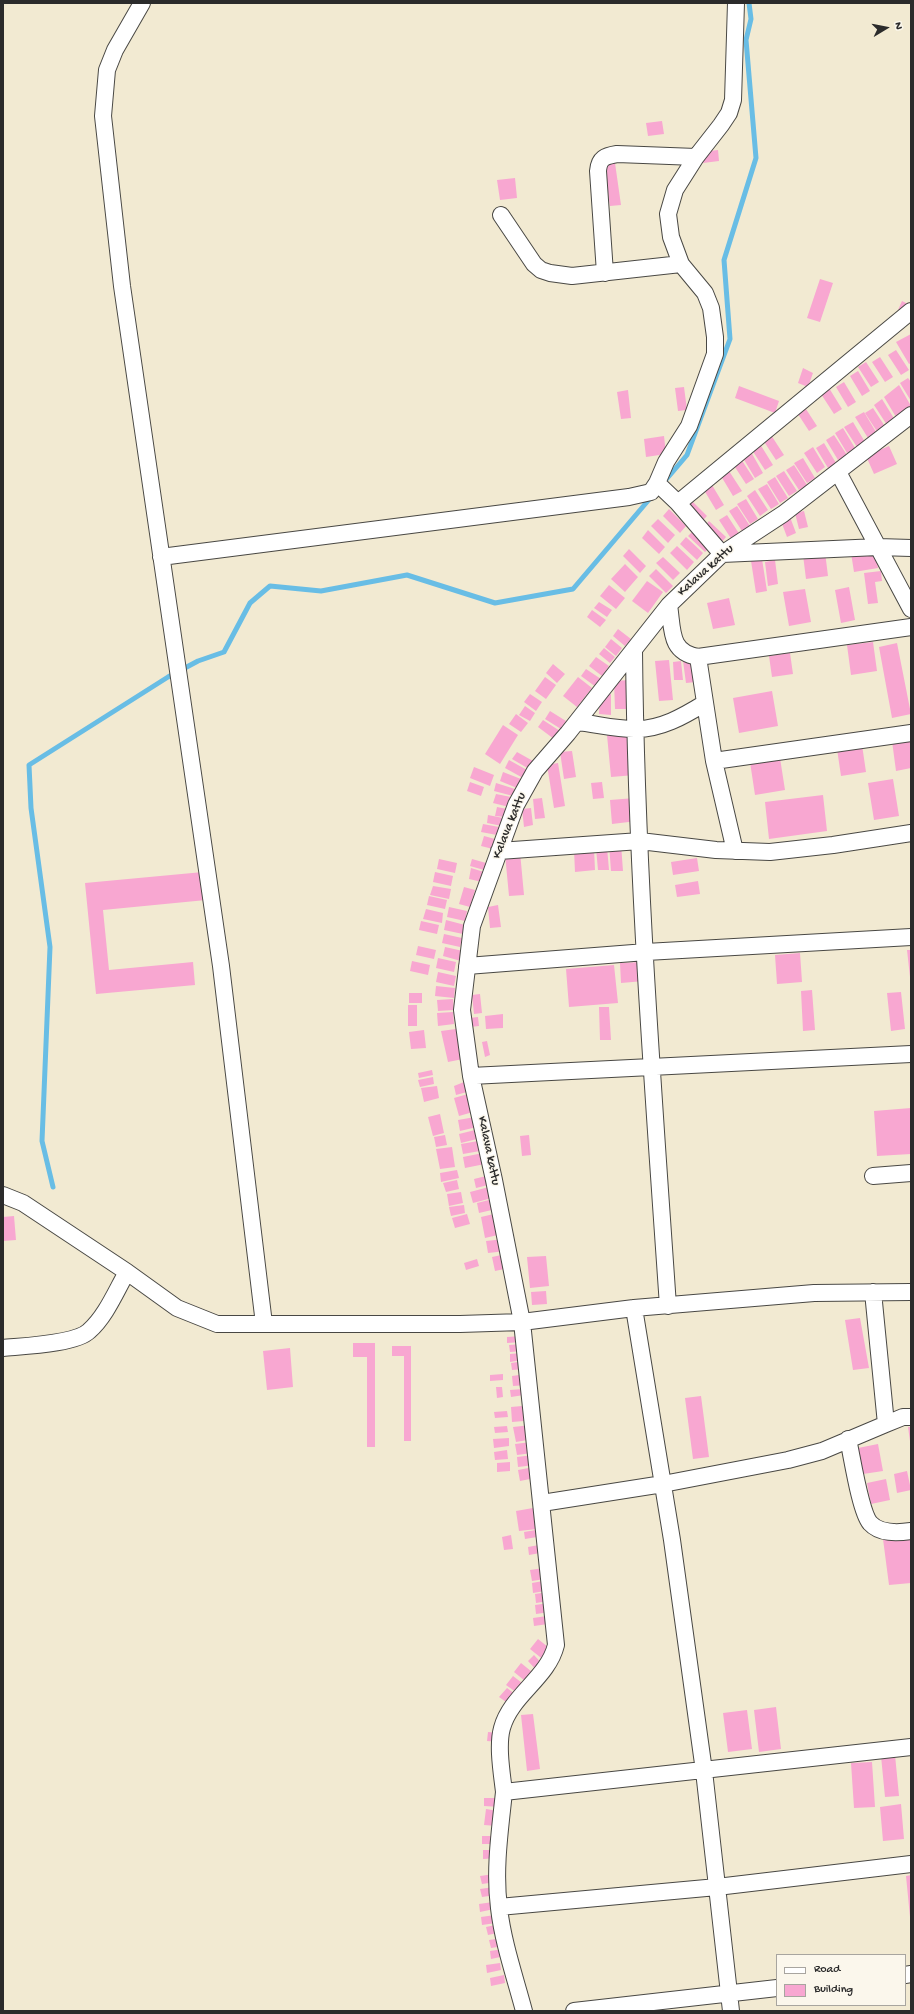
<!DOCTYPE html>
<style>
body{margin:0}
#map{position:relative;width:914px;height:2014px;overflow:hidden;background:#f2ead2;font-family:"Gochi Hand",sans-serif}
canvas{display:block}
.frame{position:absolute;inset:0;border:4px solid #2b2b2b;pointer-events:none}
.legend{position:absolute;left:776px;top:1954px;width:130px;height:52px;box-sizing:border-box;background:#fbf7ec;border:1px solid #a8a59f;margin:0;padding:5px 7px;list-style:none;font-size:12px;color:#2b2b2b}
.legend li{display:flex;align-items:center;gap:8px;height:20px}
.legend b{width:20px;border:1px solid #a8a59f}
.north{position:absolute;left:866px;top:8px;width:40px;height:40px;-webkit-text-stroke:3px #fbf7ec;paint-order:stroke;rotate:80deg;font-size:11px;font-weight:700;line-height:16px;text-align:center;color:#2b2b2b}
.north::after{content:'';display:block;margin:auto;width:14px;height:18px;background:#2b2b2b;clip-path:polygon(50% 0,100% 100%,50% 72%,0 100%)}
</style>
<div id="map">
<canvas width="914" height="2014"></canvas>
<div class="frame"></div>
<ul class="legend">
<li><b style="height:5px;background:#fff"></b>Road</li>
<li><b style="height:11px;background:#f8a7d1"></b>Building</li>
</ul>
<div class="north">N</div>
</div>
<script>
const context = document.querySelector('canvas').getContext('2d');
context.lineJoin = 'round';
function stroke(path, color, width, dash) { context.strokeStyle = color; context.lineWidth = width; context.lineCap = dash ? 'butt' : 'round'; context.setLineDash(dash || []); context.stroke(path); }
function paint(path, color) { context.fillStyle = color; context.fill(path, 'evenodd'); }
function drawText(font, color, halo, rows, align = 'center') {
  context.font = font + ' "Gochi Hand",sans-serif'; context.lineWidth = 3; context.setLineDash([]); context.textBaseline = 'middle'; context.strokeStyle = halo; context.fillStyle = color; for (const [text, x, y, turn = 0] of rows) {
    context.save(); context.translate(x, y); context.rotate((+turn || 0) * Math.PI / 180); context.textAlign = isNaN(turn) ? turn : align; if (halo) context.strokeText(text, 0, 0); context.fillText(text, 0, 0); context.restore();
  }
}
stroke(new Path2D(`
 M664 482 687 455 730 339 724 260 756 158 746 40 751 19 749 3
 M53 1187 42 1141 50 947 31 808 29 765 168 677 198 661 224 652 250 603 270 586 321 591 407 575 495 603 573 589 652 496`), '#68bde5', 5);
paint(new Path2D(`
 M662 121 664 134 648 136 646 123Z
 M718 150 719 161 703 163 702 152Z
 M615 163 621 205 610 206 604 164Z
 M515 178 517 198 500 200 497 180Z
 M820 279 833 283 820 322 807 318Z
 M902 301 908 304 904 313 898 310Z
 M911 334V363L909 364 896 342Z
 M896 350 909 370 901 375 888 355Z
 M880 357 893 377 885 382 872 362Z
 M866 362 879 382 871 387 858 367Z
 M803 368 813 373 808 387 798 383Z
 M858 371 870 391 862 396 850 376Z
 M908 378 911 382V401L900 383Z
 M844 382 856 402 848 407 836 387Z
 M899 385 911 406 896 417 884 397Z
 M739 386 779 401 775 413 735 398Z
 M684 387 687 410 678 411 675 388Z
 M829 388 842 409 834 414 821 394Z
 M628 390 631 418 621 419 617 392Z
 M882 399 895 420 887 425 874 405Z
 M804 406 817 426 809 431 796 411Z
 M873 408 886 428 878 433 865 413Z
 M864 412 876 432 868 438 855 417Z
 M853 422 865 442 857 447 844 427Z
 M843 428 855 448 847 453 835 433Z
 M771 435 784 455 776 460 763 440Z
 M834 435 847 455 838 460 826 440Z
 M664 436 666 454 646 457 644 439Z
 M824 443 836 463 828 468 816 448Z
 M760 444 773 465 765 470 752 450Z
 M889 446 897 464 874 474 866 456Z
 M813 447 825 467 817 473 804 453Z
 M751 452 763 473 755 478 743 458Z
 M803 458 815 478 807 483 794 463Z
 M741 459 754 479 746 484 733 464Z
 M794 465 807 485 799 490 786 470Z
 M729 471 742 491 733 496 721 476Z
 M784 471 797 491 789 496 776 476Z
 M775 477 788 498 780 503 767 482Z
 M767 484 779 504 771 509 758 489Z
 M712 485 724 505 716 510 704 490Z
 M755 490 768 510 760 516 747 496Z
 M690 499 707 516 700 523 683 506Z
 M746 499 758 519 750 524 737 504Z
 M737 506 750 526 742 531 729 511Z
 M669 509 686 526 680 533 663 516Z
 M804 511 808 527 799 529 795 513Z
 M727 515 740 535 732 540 719 520Z
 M790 517 796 533 787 537 781 521Z
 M658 519 675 535 668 543 651 526Z
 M709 521 726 537 720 544 703 528Z
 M695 529 712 545 705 552 688 536Z
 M648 530 665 547 659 554 642 538Z
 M686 537 703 553 697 560 680 544Z
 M677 546 694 562 687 570 670 553Z
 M629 549 646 566 640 573 623 556Z
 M875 550 878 568 854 572 851 553Z
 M825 552 828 576 806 579 803 555Z
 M663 557 680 573 673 580 656 563Z
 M762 559 767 591 756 593 751 561Z
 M775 560 778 584 768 586 765 562Z
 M625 564 638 577 625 592 611 579Z
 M656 569 673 586 666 593 649 576Z
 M881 571 882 581 875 582 878 603 868 604 864 573Z
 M647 581 663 592 648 613 632 601Z
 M609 585 625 598 616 609 600 596Z
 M849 587 855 620 841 623 835 590Z
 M805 589 811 622 789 626 783 592Z
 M729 598 735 625 713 629 707 603Z
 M599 602 612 610 607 617 594 608Z
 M592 610 606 620 600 627 587 617Z
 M618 629 631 639 625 646 613 636Z
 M611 639 622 648 616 656 605 647Z
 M873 642 877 671 851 675 847 645Z
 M897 643 911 714 892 718 879 647Z
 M604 648 615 657 610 663 599 654Z
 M790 653 793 674 772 677 769 656Z
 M596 657 609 666 602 676 589 666Z
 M669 660 673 700 659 701 655 661Z
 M693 660 696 682 686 683 683 661Z
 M681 661 683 680H674L673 662Z
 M553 664 565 674 557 683 546 673Z
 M586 669 601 679 596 687 581 676Z
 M545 677 556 685 546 699 535 691Z
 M578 677 592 688 577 707 563 696Z
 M630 680 631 709H615L614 681Z
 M772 691 778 726 739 733 733 698Z
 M530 694 542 702 536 711 524 702Z
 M600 694H611V715L599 714Z
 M525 706 535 713 530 721 519 715Z
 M550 711 566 721 561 729 545 719Z
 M516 714 528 723 521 732 509 724Z
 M543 720 560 731 554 739 538 727Z
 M503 725 518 735 500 764 485 754Z
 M630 732 635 775 611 777 607 735Z
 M911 739V768L896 771 892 741Z
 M862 745 866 772 841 776 837 749Z
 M572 751 576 777 564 779 560 752Z
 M517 752 533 761 529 769 512 759Z
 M780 758 785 790 755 795 750 762Z
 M509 760 527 770 523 778 505 768Z
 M558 763 565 806 554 808 547 765Z
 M474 767 494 775 490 786 470 778Z
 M503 772 521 779 517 788 500 781Z
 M893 779 899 816 874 820 868 783Z
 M470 782 484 787 481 796 467 791Z
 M602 782 604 798 593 799 591 783Z
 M496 783 515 789 513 796 494 791Z
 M496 794 511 797 509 807 493 803Z
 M823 795 827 831 769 839 765 802Z
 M542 798 545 818 535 819 533 799Z
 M635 798 637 821 612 824 610 800Z
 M497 807 507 809 505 817 495 816Z
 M531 808 533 825 524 827 522 809Z
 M488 815 503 818 502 826 487 823Z
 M483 824 499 827 497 835 481 832Z
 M484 836 495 839 493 849 481 846Z
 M609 844H621L623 871H611Z
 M607 847 609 870H598L596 848Z
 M594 849 595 870 575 872 574 850Z
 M520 852 524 895 509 896 505 854Z
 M697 858 699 871 673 875 671 862Z
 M439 859 457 863 455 873 437 869Z
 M472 859 486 863 484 870 470 866Z
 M471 868 484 872 482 882 469 879Z
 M203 872 206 900 103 910 109 970 193 962 195 985 96 994 85 883Z
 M435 872 453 876 451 886 433 882Z
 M698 881 700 894 677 897 675 885Z
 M433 886 451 889 449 899 430 895Z
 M464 887 475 890 470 907 459 904Z
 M429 896 447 900 445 909 427 905Z
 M498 905 501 927 490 928 488 907Z
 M449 907 467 911 465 921 447 917Z
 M426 909 443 913 442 923 423 919Z
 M446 920 465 925 463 934 444 930Z
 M421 921 439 925 437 934 419 930Z
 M444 934 462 938 460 947 442 943Z
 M418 946 436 950 434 959 416 955Z
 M445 947 463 951 461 961 443 956Z
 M907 950H911V977H910Z
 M800 953 802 982 777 984 775 955Z
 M438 958 456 962 454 972 436 968Z
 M412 961 430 965 428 975 410 971Z
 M643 962 644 981 621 983 620 963Z
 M614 965 618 1003 569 1007 566 969Z
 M438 972 456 976 454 986 436 982Z
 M436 986 455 988 454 998 435 996Z
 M812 990 815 1030 803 1031 801 991Z
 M901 992 905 1029 891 1031 887 993Z
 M409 993H422V1003H409Z
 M480 994 482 1013 474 1014 472 995Z
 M453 999 454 1010 438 1011 437 1000Z
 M408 1005H417V1026H408Z
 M599 1007H609L611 1040H600Z
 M453 1012 454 1024 438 1026 437 1013Z
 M503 1014V1028L486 1029 485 1016Z
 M478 1017 479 1026 470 1027 469 1018Z
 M456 1029 463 1059 448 1062 441 1031Z
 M424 1030 426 1048 411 1049 409 1032Z
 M487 1041 490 1055 485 1057 482 1042Z
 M432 1070 433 1075 419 1078 418 1073Z
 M433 1077 434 1084 420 1087 418 1080Z
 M464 1082 467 1092 456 1095 454 1086Z
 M437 1086 439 1098 424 1102 421 1088Z
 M468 1094 473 1112 459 1116 454 1098Z
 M911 1108V1154L877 1156 874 1111Z
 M440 1114 444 1133 433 1136 428 1117Z
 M475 1117 477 1127 460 1131 458 1120Z
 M475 1130 477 1139 461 1143 459 1134Z
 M445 1135 447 1145 436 1147 434 1137Z
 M529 1135 531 1155 522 1156 520 1136Z
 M478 1141 480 1151 463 1154 461 1144Z
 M452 1147 455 1167 440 1169 436 1149Z
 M483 1153 485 1164 465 1168 463 1157Z
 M457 1170 459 1178 441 1182 440 1173Z
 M486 1176 488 1185 476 1188 474 1179Z
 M457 1180 459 1189 446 1192 443 1183Z
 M489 1187 492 1198 473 1203 470 1192Z
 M461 1192 463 1203 449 1206 447 1194Z
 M493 1199 496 1209 479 1213 477 1203Z
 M464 1205 465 1213 451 1216 449 1207Z
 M498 1213 502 1234 485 1238 481 1217Z
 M467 1214 470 1224 455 1228 452 1218Z
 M14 1216 16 1240 3 1241V1217Z
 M504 1239 506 1251 488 1253 486 1241Z
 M506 1254 509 1268 495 1271 492 1257Z
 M546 1256 549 1286 530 1288 527 1257Z
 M477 1259 479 1266 466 1270 464 1263Z
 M546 1291 547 1304 532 1305 531 1292Z
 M860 1318 869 1368 853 1370 845 1320Z
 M522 1336V1342L507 1343V1337Z
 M353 1343H375V1447H367V1357H353Z
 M522 1344 523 1351 510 1352 509 1345Z
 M392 1346H411V1441H404V1356H392Z
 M290 1348 293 1387 267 1390 263 1351Z
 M521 1353 522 1360 510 1362V1354Z
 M524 1361 525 1369 512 1370 511 1363Z
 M503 1374V1380L490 1381V1375Z
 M526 1374 527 1385 513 1386 512 1376Z
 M496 1387H502L503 1397 497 1398Z
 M523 1389 524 1395 511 1397 510 1390Z
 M701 1396 709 1457 693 1459 685 1398Z
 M522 1406 524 1421 512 1422 511 1407Z
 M507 1411 508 1417 495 1418 494 1412Z
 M531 1425 533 1439 516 1442 513 1427Z
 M507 1426 508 1432 495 1433 494 1427Z
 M908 1427H911V1441H910Z
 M509 1438V1446L494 1448 493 1439Z
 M531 1442 532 1453 517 1455 515 1444Z
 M878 1444 883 1471 863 1474 858 1448Z
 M507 1450 508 1459 495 1460 494 1452Z
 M533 1455 535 1465 518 1467 517 1457Z
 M510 1462V1471L497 1472V1463Z
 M534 1467 535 1478 520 1481 518 1470Z
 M907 1471 911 1490 897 1493 894 1474Z
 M886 1479 890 1500 871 1504 867 1483Z
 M533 1508 537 1529 519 1531 516 1511Z
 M536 1530 537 1537 525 1539 524 1532Z
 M511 1535 513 1549 504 1550 502 1537Z
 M911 1535V1583L889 1585 883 1539Z
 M539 1545 540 1553 529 1555 528 1547Z
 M544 1568 545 1579 532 1581 530 1570Z
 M543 1581 545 1591 533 1593 532 1583Z
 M548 1592 549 1601 536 1603 535 1594Z
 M549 1603 550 1612 536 1614 535 1605Z
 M547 1616 548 1624 534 1626 533 1618Z
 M538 1639 553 1651 545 1661 530 1649Z
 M534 1655 545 1667 539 1673 528 1661Z
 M521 1663 537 1676 530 1685 514 1672Z
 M513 1676 526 1686 520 1695 506 1685Z
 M507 1688 519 1697 512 1706 499 1697Z
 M776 1707 781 1749 759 1752 754 1710Z
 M747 1710 752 1749 728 1752 723 1713Z
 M533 1714 540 1769 527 1771 521 1715Z
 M488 1732 500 1733 499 1742 487 1741Z
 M895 1755 899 1796 885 1797 881 1756Z
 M872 1762 875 1807 854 1808 851 1763Z
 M484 1798H500V1807L484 1806Z
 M901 1804 904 1839 883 1841 880 1807Z
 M486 1809 498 1811 497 1826 484 1825Z
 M482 1836H496V1844H482Z
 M483 1850H498V1858L483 1859Z
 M494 1874 496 1882 482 1884 480 1876Z
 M911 1875V1917H910L906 1876Z
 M494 1887 496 1895 482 1897 480 1889Z
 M493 1902 494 1909 480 1912 479 1904Z
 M495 1915 496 1923 482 1925 481 1917Z
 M500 1924 502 1932 488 1935 486 1927Z
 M503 1938 504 1946 491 1948 489 1940Z
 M504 1949 505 1956 491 1959 490 1951Z
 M500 1963 501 1970 487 1973 486 1965Z
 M504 1975 505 1983 491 1986 490 1978Z`), '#f8a7d1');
const minor = new Path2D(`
 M142 3 115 50 107 70 103 116 122 286 221 966 264 1324
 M501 215 534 264 541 270 550 273 572 276 681 264
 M605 273 598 171C599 158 605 156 617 154L696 157
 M911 311 678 503 722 554 878 547 911 548
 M911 415 783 514 722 554 669 605 568 733 535 771 516 805 472 926 462 1010 471 1076 494 1180 522 1322 556 1645C548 1678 511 1695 502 1728 497 1746 502 1774 504 1792L911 1747
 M838 472 911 609
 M657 483 678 503
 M161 557 629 497 651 492 657 483 666 462 689 426 715 354V337L711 308 705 293 681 264 671 237 668 214 675 190 696 157 721 125 729 113 733 100 736 3
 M669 605C673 630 669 652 698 657L911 627
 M634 650C636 868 653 1087 668 1306
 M698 657 714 761 735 851
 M577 722C596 724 615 729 634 729 660 730 684 716 705 703
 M714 761 911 733
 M499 851 640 841 716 850 770 852 833 845 911 833
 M467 966 646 952 911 937
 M471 1076 911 1054
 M873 1176 911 1173
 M3 1195 23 1203 127 1272 177 1308 217 1324H460L522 1322 634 1308 814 1293 911 1292
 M873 1292 886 1424
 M634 1308 672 1540 704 1771 731 2011
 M3 1348C23 1346 76 1344 89 1331 106 1316 116 1291 127 1272
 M848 1439C852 1456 860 1511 870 1523 880 1534 897 1533 911 1531
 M542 1503 663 1484 788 1460 822 1451 886 1424 903 1417H911
 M504 1792C500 1830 494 1870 499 1908 503 1943 515 1977 524 2011
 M499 1907 717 1887 911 1864
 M905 1975 911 1974
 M574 2011 777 1988`);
stroke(minor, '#494844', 18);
stroke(minor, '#fff', 16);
drawText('13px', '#2b2b2b', '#fbf7ec', [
 ["Kalava kattu",706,571,-42],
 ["Kalava kattu",510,826,-68],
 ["Kalava kattu",488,1151,78]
]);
</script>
